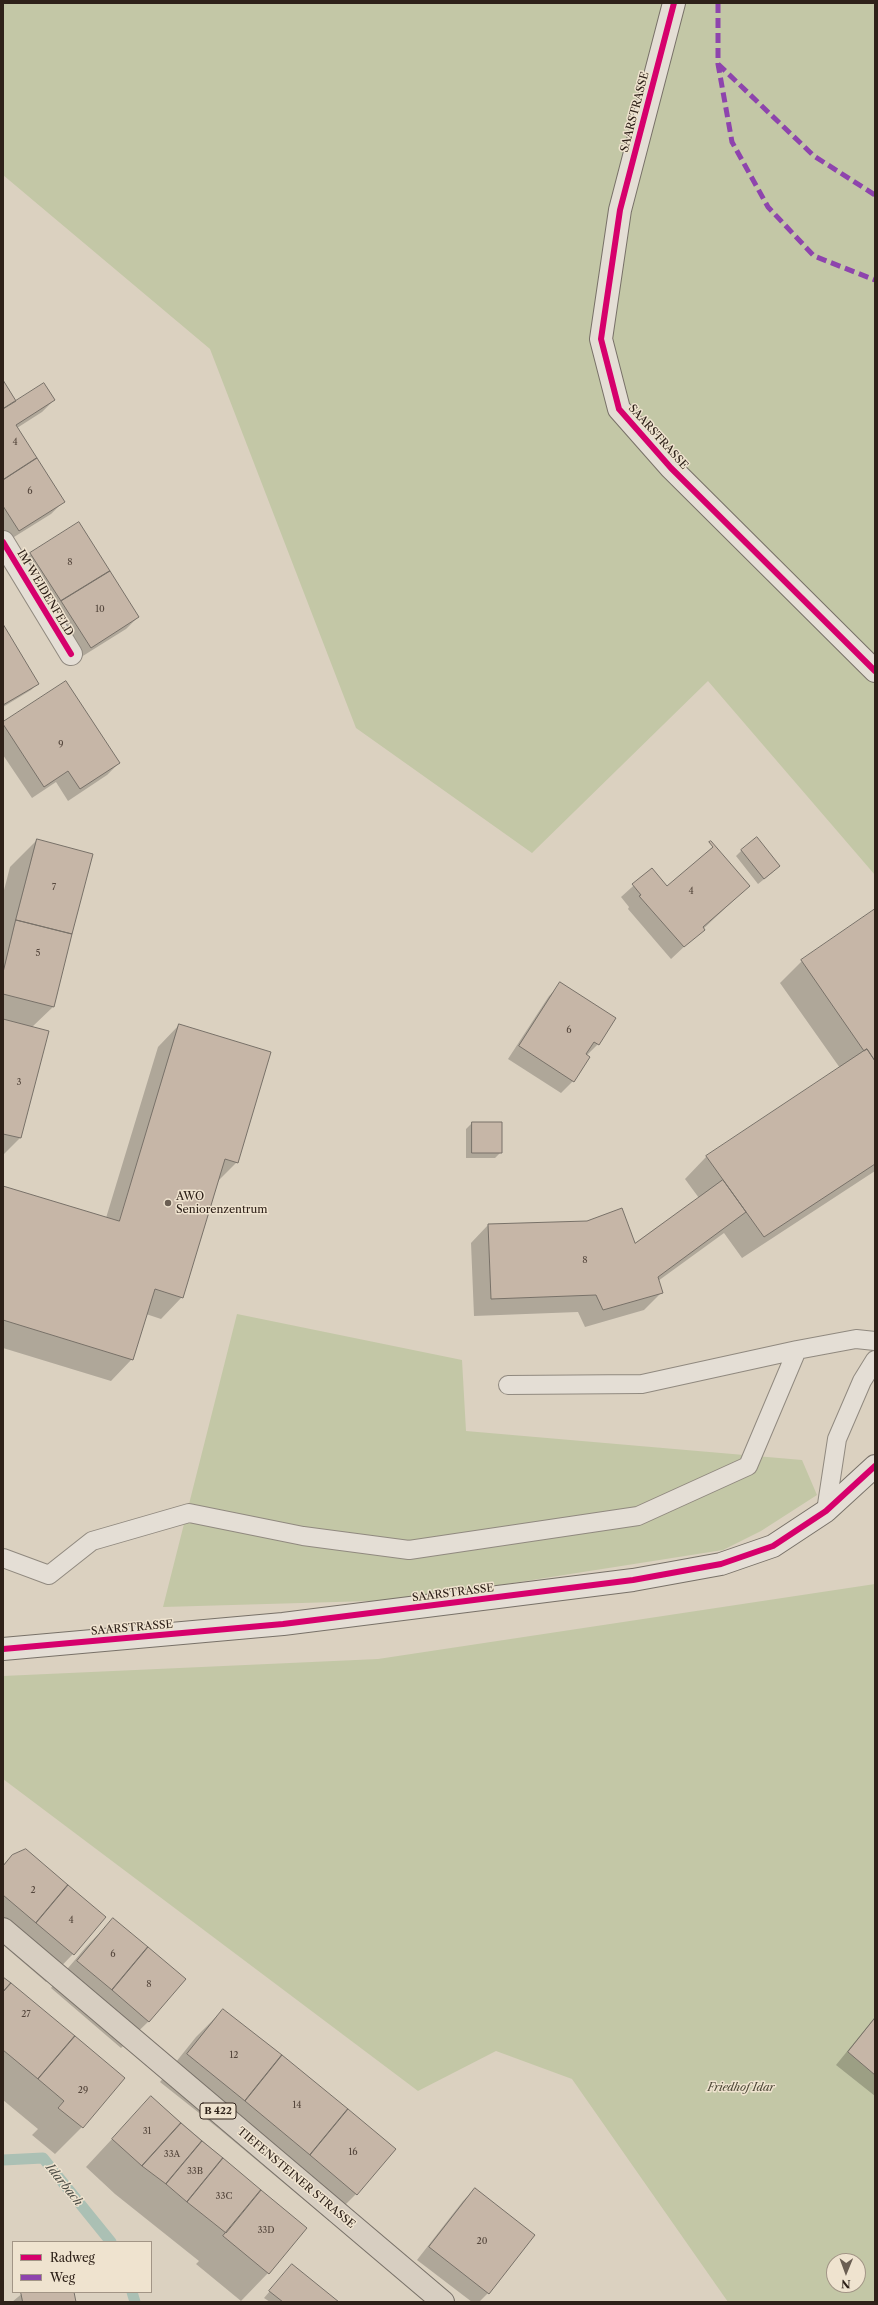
<!DOCTYPE html>
<style>
body{margin:0}
#map{position:relative;width:878px;height:2305px;overflow:hidden;background:#dbd1c0;font-family:"Libre Caslon Text",serif}
canvas{display:block}
.frame{position:absolute;inset:0;border:4px solid #2e2119;pointer-events:none}
.legend{position:absolute;left:12px;top:2241px;width:140px;height:52px;box-sizing:border-box;background:#efe3cf;border:1px solid #a29586;margin:0;padding:5px 7px;list-style:none;font-size:12px;color:#2e2119}
.legend li{display:flex;align-items:center;gap:8px;height:20px}
.legend b{width:20px;border:1px solid #a29586}
.north{position:absolute;left:826px;top:2253px;width:40px;height:40px;box-sizing:border-box;background:#efe3cf;border:1px solid #a29586;border-radius:50%;rotate:181deg;font-size:11px;font-weight:700;line-height:16px;text-align:center;color:#2e2119}
.north::after{content:'';display:block;margin:auto;width:14px;height:18px;background:#6b5f53;clip-path:polygon(50% 0,100% 100%,50% 72%,0 100%)}
</style>
<div id="map">
<canvas width="878" height="2305"></canvas>
<div class="frame"></div>
<ul class="legend">
<li><b style="height:5px;background:#d6006c"></b>Radweg</li>
<li><b style="height:5px;background:#8e44ad"></b>Weg</li>
</ul>
<div class="north">N</div>
</div>
<script>
const context = document.querySelector('canvas').getContext('2d');
context.lineJoin = 'round';
function paint(path, color) { context.fillStyle = color; context.fill(path, 'evenodd'); }
function stroke(path, color, width, dash) { context.strokeStyle = color; context.lineWidth = width; context.lineCap = dash ? 'butt' : 'round'; context.setLineDash(dash || []); context.stroke(path); }
function drawText(font, color, halo, rows, align = 'center') {
  context.font = font + ' "Libre Caslon Text",serif'; context.lineWidth = 3; context.setLineDash([]); context.textBaseline = 'middle'; context.strokeStyle = halo; context.fillStyle = color; for (const [text, x, y, turn = 0] of rows) {
    context.save(); context.translate(x, y); context.rotate((+turn || 0) * Math.PI / 180); context.textAlign = isNaN(turn) ? turn : align; if (halo) context.strokeText(text, 0, 0); context.fillText(text, 0, 0); context.restore();
  }
}
paint(new Path2D(`
 M3 3H875V875L708 681 532 853 356 728 210 349 3 175Z
 M237 1314 462 1360 466 1431 802 1460 817 1495 761 1531 723 1550 405 1600 163 1607Z
 M875 1584V2302H728L572 2079 496 2051 418 2091 3 1779V1676L378 1659ZM834 2261H858V2285H834Z`), '#c3c7a6');
paint(new Path2D(`
 M3 382 16 402 54 400 42 412 17 428 64 501 51 514 6 542 3 537Z
 M31 554 138 617 126 629 78 659 18 566Z
 M3 625 37 684 31 690 3 707Z
 M3 723 119 763 107 775 68 801 56 782 32 798 3 755Z
 M37 840 54 1006 32 1027 20 1138 3 1155V894L10 867Z
 M742 850 773 872 758 884 736 856Z
 M652 869 667 887 749 886 671 959 628 909 629 907 621 897Z
 M875 910V1171L742 1258 724 1233 658 1281 662 1292 644 1310 585 1327 578 1312 474 1316 471 1243 488 1225 634 1245 699 1198 685 1179 706 1157 840 1068 780 983 802 961Z
 M561 984 598 1044 586 1056 589 1057 573 1081 561 1093 508 1059 549 996Z
 M179 1025 237 1162 217 1182 182 1297 161 1319 146 1314 132 1359 111 1381 3 1348V1187L106 1218 158 1047Z
 M472 1123 501 1152 495 1158H466V1129Z
 M13 1855 105 1917 73 1954 46 1982 3 1945V1865Z
 M113 1919 149 2021 121 2048 51 1988 86 1947Z
 M3 1980 82 2127 55 2154 32 2135 38 2129 3 2100Z
 M223 2010 356 2194 329 2221 218 2128 160 2082 196 2037Z
 M875 2017V2096L836 2065Z
 M151 2097 305 2228 268 2273 241 2301 196 2264 199 2261 115 2194 86 2167Z
 M475 2189 488 2293 479 2302H472L417 2260 463 2201Z
 M287 2271 338 2302H270L264 2298Z
 M73 2292 75 2302H12L24 2292Z`), '#0003');
stroke(new Path2D(`
 M3 2160 43 2158 111 2242
 M132 2292 135 2302`), '#abc0b4', 11);
const building = new Path2D(`
 M3 380 16 401 3 409Z
 M44 383 55 400 16 425 37 458 3 480V409Z
 M37 458 65 502 19 531 3 506V480Z
 M79 522 110 571 61 601 30 553Z
 M110 571 139 617 91 648 61 601Z
 M3 624 39 684 3 705Z
 M66 681 120 763 80 789 68 771 44 787 3 724V722Z
 M757 837 780 866 764 879 741 850Z
 M37 839 93 854 72 934 16 920Z
 M711 841 750 886 703 927 705 930 684 947 639 896 641 895 632 884 652 868 667 886 713 847 709 842Z
 M875 909V1061L867 1049 864 1051 801 960Z
 M16 920 72 934 54 1007 3 994V973Z
 M560 982 616 1018 599 1045 594 1042 586 1054 590 1057 574 1082 519 1046Z
 M3 1019 49 1031 21 1138 3 1134Z
 M179 1024 271 1052 238 1163 225 1159 183 1298 155 1289 133 1360 3 1320V1186L119 1221Z
 M867 1049 875 1061V1164L764 1237 706 1156Z
 M472 1122H502V1153H472Z
 M723 1180 746 1212 658 1277 663 1293 603 1310 596 1295 491 1299 488 1224 587 1221 622 1208 635 1243Z
 M26 1849 68 1885 36 1923 3 1895V1866L12 1855Z
 M68 1885 106 1917 74 1955 36 1923Z
 M113 1918 148 1947 112 1990 77 1961Z
 M148 1947 186 1979 149 2022 112 1990Z
 M3 1977 11 1983 3 1992Z
 M11 1983 75 2036 38 2079 3 2050V1992Z
 M223 2009 282 2055 245 2101 187 2054Z
 M875 2018V2075L848 2052Z
 M75 2036 125 2078 83 2128 58 2108 64 2101 38 2079Z
 M282 2055 348 2109 310 2155 245 2101Z
 M151 2096 181 2123 142 2166 112 2139Z
 M348 2109 396 2149 357 2195 310 2155Z
 M181 2123 202 2141 166 2184 142 2166Z
 M202 2141 223 2158 187 2202 166 2184Z
 M223 2158 261 2190 226 2233 187 2202Z
 M475 2188 535 2235 489 2294 429 2247Z
 M261 2190 307 2228 269 2274 223 2236Z
 M292 2264 339 2302H283L269 2291Z
 M21 2292H74L76 2302H23Z`);
paint(building, '#c6b6a7');
stroke(building, '#787168', 1);
const lane = new Path2D(`
 M508 1385 642 1384 797 1350
 M826 1511 837 1439 862 1381 875 1360
 M3 1558 49 1575 92 1541 189 1513 303 1536 409 1550 638 1516 748 1466 797 1350 856 1339 875 1341`);
const street = new Path2D(`
 M3 542 71 654`);
const secondary = new Path2D(`
 M674 3 620 210 601 339 619 409 671 468 875 671
 M3 1649 283 1624 633 1580 721 1564 773 1546 826 1511 875 1466`);
const primary = new Path2D(`
 M3 1929 443 2302`);
stroke(lane, '#90897f', 20);
stroke(street, '#90897f', 24);
stroke(secondary, '#787168', 24);
stroke(primary, '#787168', 24);
stroke(lane, '#e4ded5', 18);
stroke(street, '#e4ded5', 22);
stroke(secondary, '#e4ded5', 22);
stroke(primary, '#d7cec1', 22);
stroke(new Path2D(`
 M718 3V64L732 142 768 207 814 256 875 280
 M718 64 814 156 875 195`), '#8e44ad', 5, [10, 5]);
stroke(new Path2D(`
 M674 3 620 210 601 339 619 409 671 468 875 671
 M3 542 71 654
 M3 1649 283 1624 633 1580 721 1564 773 1546 826 1511 875 1466`), '#d6006c', 6);
for (const [x, y, r, color] of [
 [168,1203,4,"#6b5f53"]
]) { const dot = new Path2D(); dot.arc(x, y, r, 0, 2 * Math.PI); context.fillStyle = color; context.fill(dot); stroke(dot, '#efe3cf', 1.5); }
drawText('9px', '#54463c', null, [
 ["4",15,442],
 ["6",30,491],
 ["8",70,562],
 ["10",100,609],
 ["9",61,744],
 ["7",54,887],
 ["4",691,891],
 ["5",38,953],
 ["6",569,1030],
 ["3",19,1082],
 ["8",585,1260],
 ["2",33,1890],
 ["4",71,1920],
 ["6",113,1954],
 ["8",149,1984],
 ["27",26,2014],
 ["12",234,2055],
 ["29",83,2090],
 ["14",297,2105],
 ["31",147,2131],
 ["16",353,2152],
 ["33A",172,2154],
 ["33B",195,2171],
 ["33C",224,2196],
 ["33D",266,2230],
 ["20",482,2241]
]);
for (const [x, y, w] of [
 [218,2111,36]
]) { const box = new Path2D(); box.roundRect(x - w / 2, y - 8, w, 16, 3); context.fillStyle = '#efe3cf'; context.fill(box); stroke(box, '#2e2119', 1); }
drawText('bold 10px', '#2e2119', null, [
 ["B 422",218,2111]
]);
drawText('11px', '#2e2119', '#efe3cf', [
 ["SAARSTRASSE",635,112,-75],
 ["SAARSTRASSE",658,437,48],
 ["IM WEIDENFELD",45,593,59],
 ["SAARSTRASSE",453,1593,-7],
 ["SAARSTRASSE",132,1628,-5],
 ["TIEFENSTEINER STRASSE",296,2178,40]
]);
drawText('11px', '#2e2119', '#efe3cf', [
 ["AWO",176,1197],
 ["Seniorenzentrum",176,1210]
], 'left');
drawText('italic 11px', '#4e4837', '#efe3cf', [
 ["Friedhof Idar",741,2088]
]);
drawText('italic 12px', '#4d4e46', '#efe3cf', [
 ["Idarbach",64,2185,51]
]);
</script>
